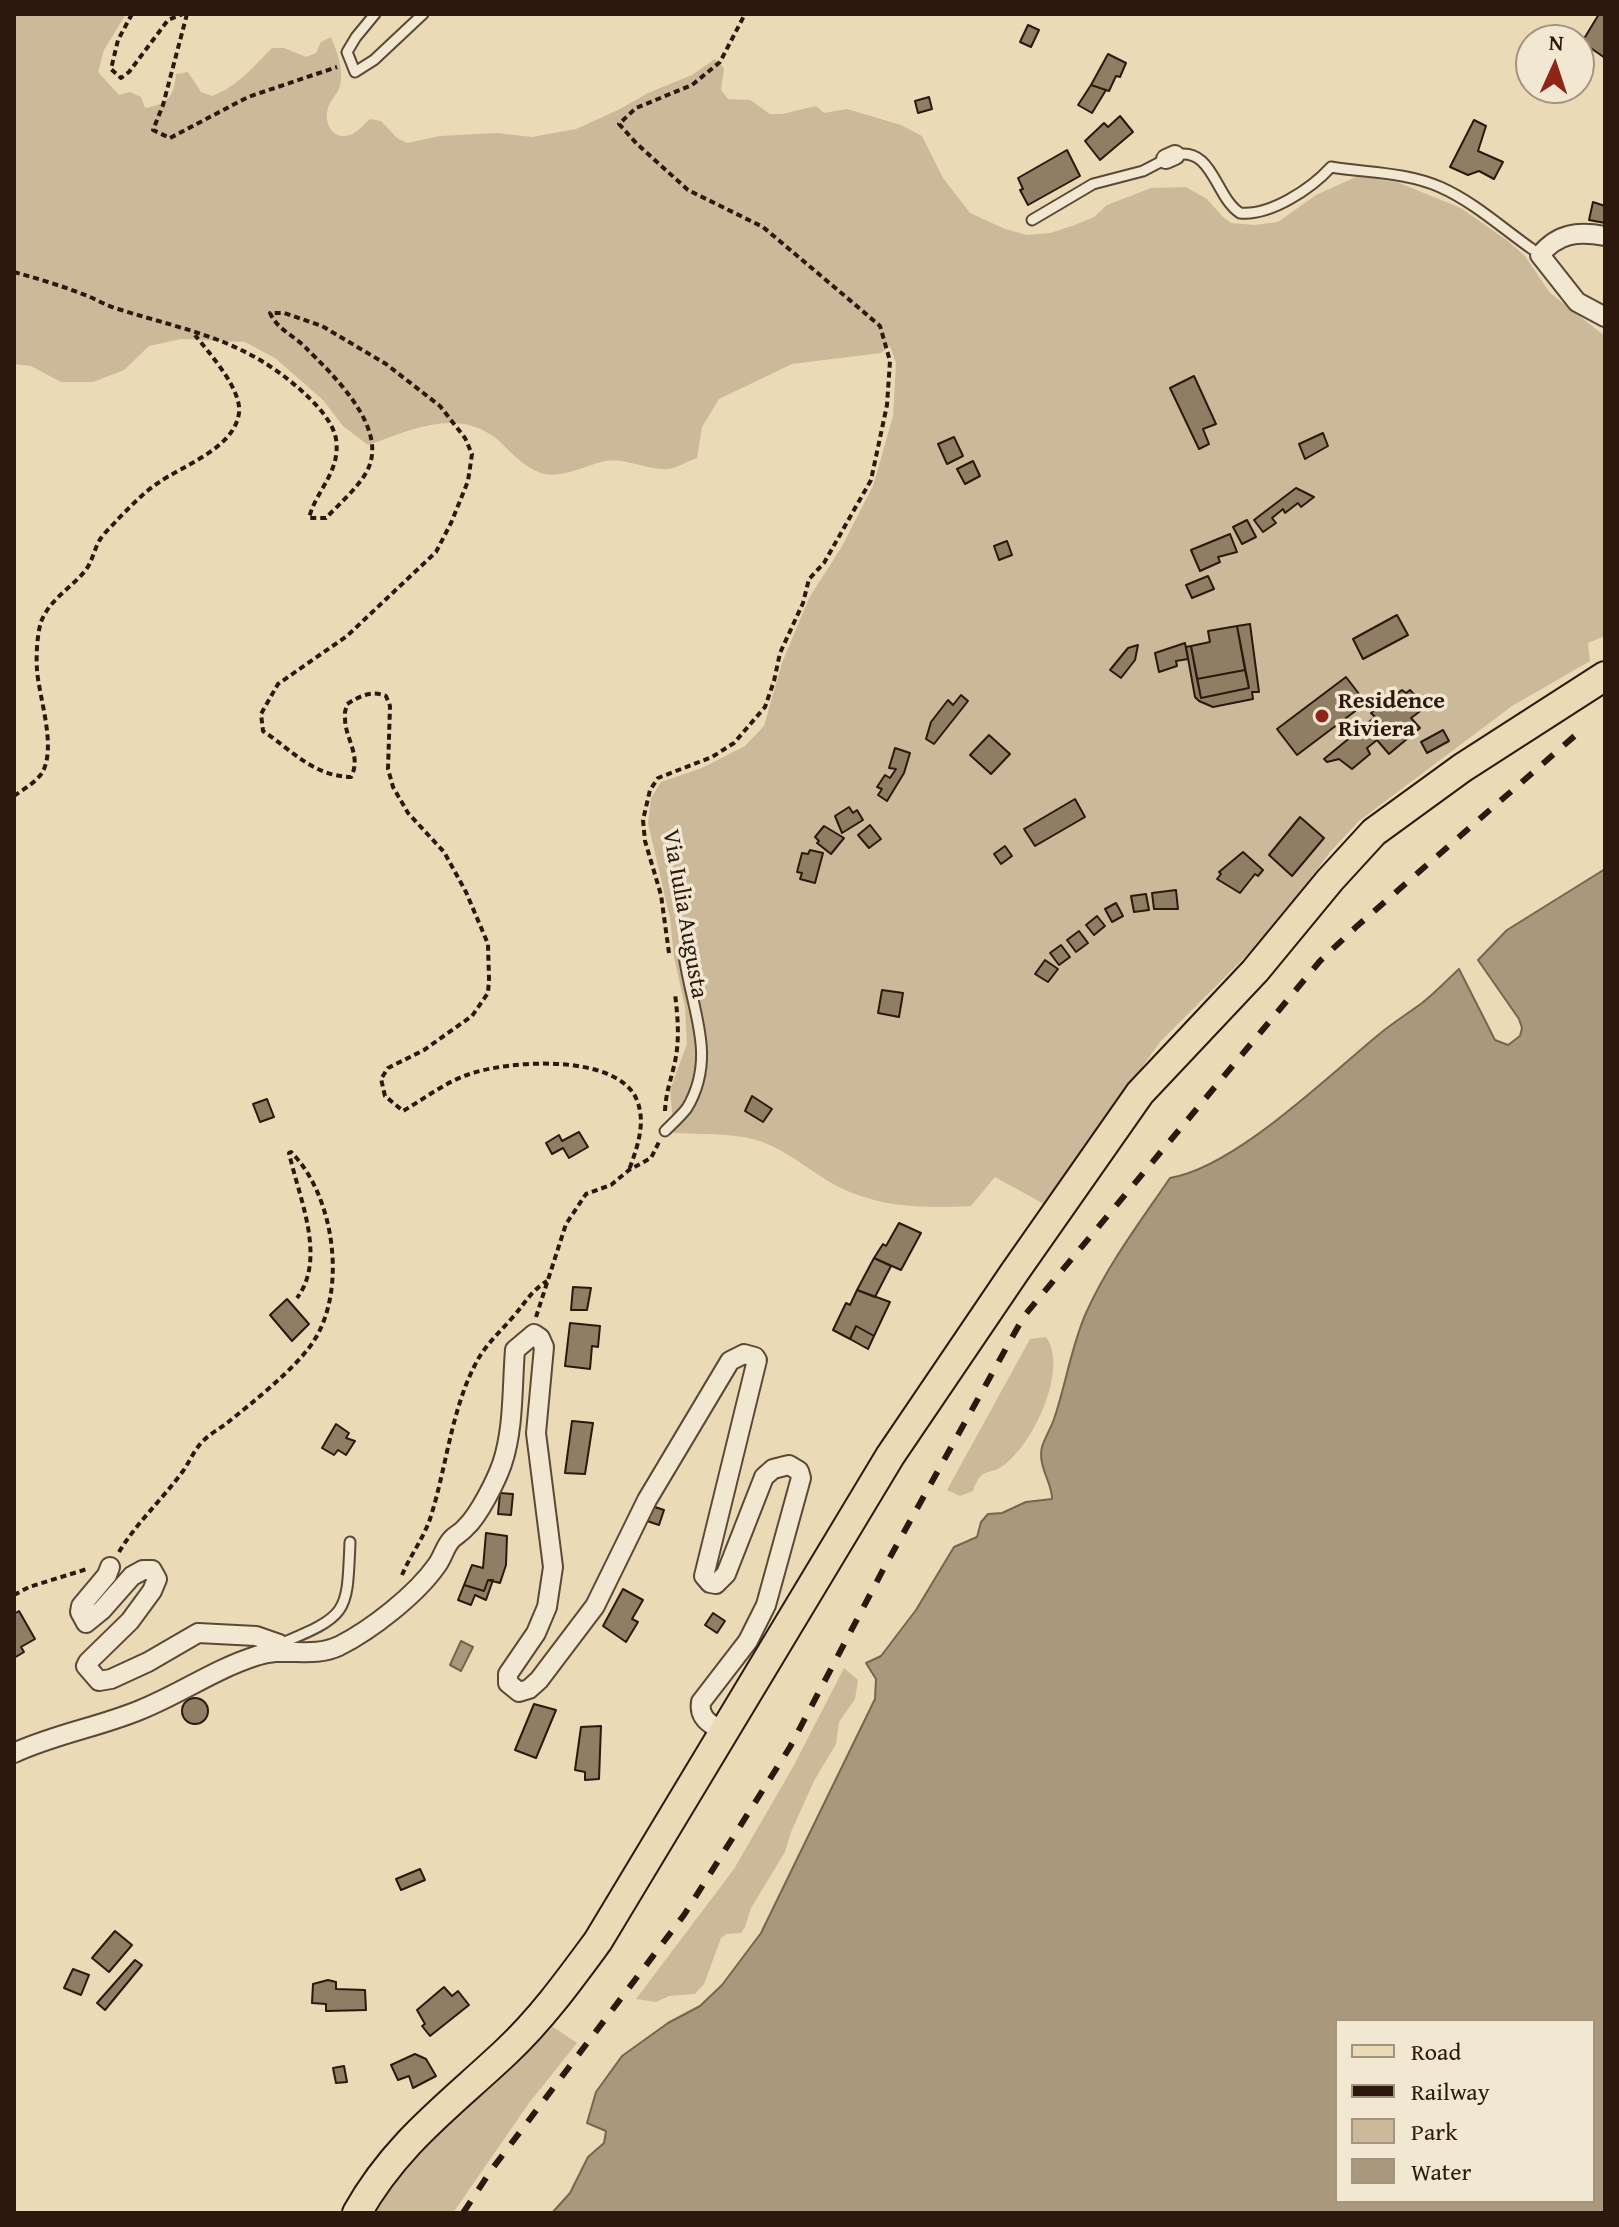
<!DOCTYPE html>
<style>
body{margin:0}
#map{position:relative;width:1619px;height:2227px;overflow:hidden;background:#ebdab6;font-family:"Gentium Book Plus",serif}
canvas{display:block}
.frame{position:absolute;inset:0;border:16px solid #2c180c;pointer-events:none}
.legend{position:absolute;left:1335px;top:2019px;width:260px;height:184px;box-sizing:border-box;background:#f2e7d0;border:2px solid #a39482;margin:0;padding:10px 14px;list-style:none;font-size:24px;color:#2c180c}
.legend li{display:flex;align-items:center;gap:16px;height:40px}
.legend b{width:40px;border:2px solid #a39482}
.north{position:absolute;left:1515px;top:24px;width:80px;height:80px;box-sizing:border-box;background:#f2e7d0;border:2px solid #a39482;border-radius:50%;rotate:3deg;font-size:22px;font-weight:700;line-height:32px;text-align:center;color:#2c180c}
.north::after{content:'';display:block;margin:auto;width:28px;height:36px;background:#8f2418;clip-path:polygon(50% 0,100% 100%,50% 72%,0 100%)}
</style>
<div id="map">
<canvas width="1619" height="2227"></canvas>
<div class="frame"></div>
<ul class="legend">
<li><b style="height:10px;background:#ebdab6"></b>Road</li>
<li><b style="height:10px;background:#2c180c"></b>Railway</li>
<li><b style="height:22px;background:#cbb999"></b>Park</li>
<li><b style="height:22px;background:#aa987c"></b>Water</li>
</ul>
<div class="north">N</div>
</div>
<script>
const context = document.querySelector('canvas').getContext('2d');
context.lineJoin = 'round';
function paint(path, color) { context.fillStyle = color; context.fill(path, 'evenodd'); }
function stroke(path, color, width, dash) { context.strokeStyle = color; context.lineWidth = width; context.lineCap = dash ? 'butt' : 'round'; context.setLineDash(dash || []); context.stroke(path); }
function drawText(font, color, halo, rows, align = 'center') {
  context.font = font + ' "Gentium Book Plus",serif'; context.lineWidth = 7; context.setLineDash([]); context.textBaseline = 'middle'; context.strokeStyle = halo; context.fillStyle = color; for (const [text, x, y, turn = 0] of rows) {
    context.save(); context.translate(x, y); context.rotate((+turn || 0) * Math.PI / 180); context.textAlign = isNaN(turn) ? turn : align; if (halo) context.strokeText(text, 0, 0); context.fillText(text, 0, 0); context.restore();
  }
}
paint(new Path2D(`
 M14 14H126L104 50 98 72 119 95 130 92 141 97 145 108C168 104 174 97 176 74L188 72 201 92 212 96C237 87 254 66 272 48H284L306 57 316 53 321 42 331 37C337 52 344 69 340 86 338 94 330 100 328 108 323 122 333 141 350 135 357 133 364 124 370 119L381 121 397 138 407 143 440 136 497 133 532 137 576 129 618 110 648 93 692 75 715 59 724 68 721 90 728 99 750 100 770 114H782L816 106 824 113 847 109 901 125 922 136 943 178 970 213 1005 229 1027 235 1050 233 1072 226 1094 217 1107 205 1151 188 1186 187 1207 199 1222 216 1231 223 1255 225 1278 222 1316 195 1358 176 1397 182 1461 208 1508 241 1525 256 1550 293 1605 336V636L1588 643 1590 661 1512 706 1359 821 1331 851 1270 932 1160 1042 1044 1204 995 1177 971 1206C930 1208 888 1208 850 1192 820 1180 795 1155 765 1143 737 1132 703 1135 674 1133L670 1090 687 1044 685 1007 674 957 670 918 648 823 651 798 661 782 702 768 745 746 764 726 782 663 809 598 841 548 873 486 893 416 896 363 890 346 881 353 792 364 719 399 702 427 697 458C688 461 677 468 668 469 648 471 623 456 601 462 582 467 560 479 541 473 523 467 510 451 497 439 457 407 410 430 368 445L343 426 323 400 275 358 245 342 181 339 149 346 124 370 93 382H61L31 366 14 364Z
 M1046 1337C1069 1369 1033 1444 1004 1465 988 1477 982 1465 973 1491L960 1496 947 1490 1030 1339Z
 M844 1668 858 1680 855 1699 839 1722 836 1744 814 1781 791 1832 785 1852 751 1908 745 1927 741 1933 727 1934 721 1938 704 1984 695 1994 669 1996 656 2002 636 1999 734 1869 793 1767Z
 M553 2027 577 2043 529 2103 453 2213H372L385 2189 431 2136 495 2083Z`), '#cbb999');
const water = new Path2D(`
 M1605 869V2213H552L570 2193 588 2157 604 2143 606 2131 587 2123 596 2092 622 2056 668 2023 700 2006 722 1985 761 1933 875 1699 876 1679 866 1663 881 1656 916 1610 954 1547 977 1537 981 1522 988 1514 1002 1513 1026 1502 1052 1499C1053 1485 1037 1465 1042 1447 1045 1437 1051 1428 1054 1419 1066 1384 1071 1347 1086 1313 1108 1264 1140 1222 1170 1178 1235 1167 1326 1078 1377 1036 1391 1024 1407 1014 1422 1003 1435 993 1447 980 1459 969L1495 1040 1508 1045 1520 1036 1522 1028 1519 1019 1478 960 1507 930ZM1337 2021H1593V2201H1337Z
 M461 1641 473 1647 461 1671 450 1665Z`);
paint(water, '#aa987c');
stroke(water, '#78654f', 2);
const building = new Path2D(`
 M1599 14H1605V58L1582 42Z
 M1028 25 1039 30 1031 47 1020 42Z
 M1108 54 1126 63 1120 77 1116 76 1109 91 1091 85Z
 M1091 85 1106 90 1092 113 1078 105Z
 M929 97 932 109 918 113 915 101Z
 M1120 116 1133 132 1100 160 1085 141 1104 123 1108 127Z
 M1474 120 1486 126 1478 151 1503 162 1494 179 1479 171 1468 175 1450 167Z
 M1067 150 1080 176 1028 205 1020 190 1023 189 1018 178Z
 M1593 202 1605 206V223L1589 220Z
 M1194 376 1216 424 1203 429 1209 444 1199 449 1170 388Z
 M1323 433 1328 446 1305 459 1299 444Z
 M954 437 963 456 947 464 938 444Z
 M973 461 980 476 965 484 957 469Z
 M1296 488 1314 497 1301 507 1298 503 1285 513 1283 509 1272 518 1276 523 1263 532 1254 520Z
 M1247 520 1256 537 1242 544 1233 527Z
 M1230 534 1237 552 1218 557 1220 562 1200 571 1191 550Z
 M1007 541 1012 555 999 560 994 546Z
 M1208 576 1214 589 1192 598 1186 585Z
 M1397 615 1408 635 1363 659 1353 639Z
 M1250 624 1259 692H1252L1253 699 1213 707 1199 701 1195 697 1186 647 1191 646 1201 698 1249 688 1237 626Z
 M1237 626 1245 670 1197 679 1191 646 1210 642 1208 631Z
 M1185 643 1188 659 1176 661 1177 666 1159 672 1155 653Z
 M1138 645 1135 660 1121 678 1110 670 1128 648Z
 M1245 670 1249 688 1201 698 1197 679Z
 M1346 677 1366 703 1297 755 1277 729Z
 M1402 690 1406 693 1410 690 1419 700 1418 702 1423 709 1411 718 1420 728 1389 754 1377 740 1367 748 1370 754 1352 769 1339 759 1327 762 1324 759 1375 717 1371 713Z
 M961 695 968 701 934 744 926 739 931 722 948 700 953 705Z
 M1443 730 1449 741 1427 753 1421 742Z
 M989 735 1010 754 991 774 970 755Z
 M895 748 910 753 904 773 887 801 878 795 882 789 877 787 885 775 890 778 896 769 889 768Z
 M1075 799 1085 817 1035 846 1024 829Z
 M849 807 853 813 857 810 863 820 842 833 835 816Z
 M1300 817 1324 838 1292 876 1269 855Z
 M870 825 881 839 869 848 858 835Z
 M824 826 844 838 831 854 817 843 819 841 815 837Z
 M1005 846 1012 856 1001 864 994 854Z
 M810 850 823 853 815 883 800 879 802 873 797 872 802 853 808 854Z
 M1243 852 1263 870 1258 876 1255 874 1240 893 1217 879 1221 874 1219 872Z
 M1176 890 1178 909H1154L1152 893Z
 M1146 894 1149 910 1134 912 1131 896Z
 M1116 903 1123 916 1112 922 1105 909Z
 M1097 916 1105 926 1094 935 1086 925Z
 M1079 931 1088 943 1076 952 1067 940Z
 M1061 945 1070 957 1059 965 1050 953Z
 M1045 960 1058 969 1048 982 1035 974Z
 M882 990 903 993 899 1017 878 1013Z
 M752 1096 772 1109 763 1122 745 1111Z
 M267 1099 274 1117 260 1122 253 1104Z
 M579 1132 588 1147 569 1158 563 1148 552 1154 546 1143 559 1135 562 1141Z
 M899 1223 921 1233 901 1270 874 1258 883 1244 886 1246Z
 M874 1258 891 1266 875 1297 857 1290Z
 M573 1287 591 1288 587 1310H571Z
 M857 1290 890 1302 874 1336 856 1326 850 1339 833 1330 846 1303 850 1305Z
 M287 1299 309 1324 292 1341 270 1315Z
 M570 1323 600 1326 598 1347 592 1346 590 1369 565 1366Z
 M856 1326 874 1336 868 1349 850 1339Z
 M572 1421 593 1423 585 1474 565 1473Z
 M336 1424 349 1433 346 1438 355 1441 346 1455 338 1450 334 1455 322 1448Z
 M500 1493 513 1494 511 1515 498 1514Z
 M652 1506 664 1510 659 1525 647 1521Z
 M486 1533 507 1536 506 1565 500 1583 488 1580 484 1591 464 1585 472 1565 483 1568Z
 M488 1580H493L486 1600 475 1595 471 1605 458 1600 464 1585 484 1591Z
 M623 1589 643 1600 632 1619 638 1622 626 1642 603 1626Z
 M19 1611 35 1639 21 1647 24 1652 14 1658V1614Z
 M713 1613 725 1621 717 1633 705 1625Z
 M182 1711a13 13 0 1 1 26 0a13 13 0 1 1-26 0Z
 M534 1704 556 1710 536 1758 515 1750Z
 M601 1726 599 1779 585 1780V1772L575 1770 581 1727Z
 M420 1869 425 1880 401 1890 396 1879Z
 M115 1931 132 1945 109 1972 92 1958Z
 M135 1960 142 1965 105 2010 97 2003Z
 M73 1969 89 1975 81 1995 64 1988Z
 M328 1980 336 1982V1989L365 1990 366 2010 326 2011V2004L312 2003 313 1984Z
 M444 1987 452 1996 458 1991 469 2005 430 2036 422 2026 425 2024 417 2010Z
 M415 2054 426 2059 436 2076 413 2088 409 2076 398 2080 391 2065Z
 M344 2066 347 2082 336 2083 333 2068Z`);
paint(building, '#8f7d64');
stroke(building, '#2c180c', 2);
const service = new Path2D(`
 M375 14 356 37 347 52 355 72 374 60 423 14
 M1175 155C1213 146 1215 197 1240 213 1270 216 1311 189 1331 167 1368 173 1405 172 1440 187 1474 202 1502 228 1532 249
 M1032 220 1093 184 1143 171 1166 159
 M665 1131C672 1124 681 1116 687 1108 718 1056 691 1009 684 955
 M280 1644C349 1615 347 1614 350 1542`);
const minor = new Path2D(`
 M1166 159 1175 155
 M1605 236C1578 231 1558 233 1540 255L1577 302 1605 317
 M110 1567 107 1575 81 1606 80 1612 86 1623 102 1610 132 1576 143 1570H152L157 1579 152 1591 130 1621 88 1662 86 1666 99 1681 111 1679 148 1662 198 1633 256 1636 279 1644 286 1650
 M14 1753C55 1734 99 1727 140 1710 180 1694 215 1669 256 1656 284 1646 311 1659 339 1646 371 1630 416 1595 437 1565 443 1557 445 1546 452 1539 456 1535 462 1532 466 1527 479 1515 496 1481 502 1464 514 1429 512 1386 515 1350L534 1334 540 1338 544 1347 536 1433 553 1567 547 1607 536 1633 508 1674V1683L519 1692 529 1689 539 1680 595 1606 647 1500 730 1361 744 1354 755 1357 757 1360 704 1576 710 1583 716 1584 726 1574 764 1477 773 1469 789 1465 799 1471 801 1478 766 1605 748 1641 701 1702C698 1719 712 1725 725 1733`);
const primary = new Path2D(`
 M357 2213C396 2143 451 2104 507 2051 542 2018 570 1979 598 1941L890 1456 1014 1273 1140 1093 1255 971 1330 880 1374 832 1462 768 1605 676`);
stroke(service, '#5c4836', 13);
stroke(minor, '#5c4836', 22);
stroke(primary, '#2c180c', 32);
stroke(new Path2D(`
 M132 14 118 40 111 69 121 78 129 72 168 20 183 14
 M187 14 163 105 153 130 170 138 248 97 337 67
 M891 14H895
 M14 272C39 279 66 287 90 297 99 301 108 306 118 309 191 332 246 339 305 394 317 405 333 422 336 439 341 472 316 490 309 518H326C339 504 358 488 367 471 390 428 332 374 305 347 293 335 277 329 270 313H284L322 326 386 364 440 406 465 438 472 454 468 481 451 523 436 552 347 636 278 684 261 714 263 731C293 751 313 776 351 777 362 756 345 739 345 718 344 713 346 709 347 704 360 696 371 690 386 696L390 706 388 769 393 787 408 813 444 852 466 892 488 944 489 979 488 993 472 1016 424 1050 388 1068 381 1079 385 1096 403 1111C424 1099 444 1083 467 1075 507 1060 614 1053 636 1098 647 1122 637 1148 629 1170
 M14 796C24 789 35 783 42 773 57 747 39 698 37 670 36 656 37 635 41 622 49 600 71 588 85 571 93 561 94 548 101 538 105 532 112 526 117 520 130 507 143 493 158 483 183 465 234 449 239 413 242 389 209 353 195 335
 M669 953 661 895 645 841 643 820 650 790 658 778 712 757 734 743 765 707 774 681 780 653 803 603 809 579 824 563 871 480 887 405 890 361 880 326 852 302 763 227 688 190 637 144 619 124 636 108 692 85 720 62 745 14
 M665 1111C666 1092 670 1083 674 1066 680 1042 678 1018 675 994
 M536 1317 566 1224 586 1194 611 1185 629 1170 651 1158 659 1142
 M119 1552C137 1522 162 1500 183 1471 190 1461 194 1450 203 1441 210 1434 219 1429 227 1423 253 1402 298 1367 315 1339 347 1287 334 1195 291 1152L289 1153C299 1198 327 1258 297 1298
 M402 1575C410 1556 423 1539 430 1519 446 1470 451 1411 475 1365 484 1346 499 1333 513 1317 526 1302 530 1292 547 1281
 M14 1595 29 1587 87 1569`), '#2c180c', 4, [6, 4]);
stroke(service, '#f2e7d0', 9);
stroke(minor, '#f2e7d0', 18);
stroke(primary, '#ebdab6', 28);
stroke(new Path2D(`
 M463 2213 492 2169 684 1915 790 1747 884 1568 1024 1316 1320 961 1356 927 1578 733`), '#2c180c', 6, [14, 14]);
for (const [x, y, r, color] of [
 [1322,716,8,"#8f2418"]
]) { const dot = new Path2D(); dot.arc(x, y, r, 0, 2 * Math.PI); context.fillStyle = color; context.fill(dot); stroke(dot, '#f2e7d0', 3); }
drawText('bold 24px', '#2c180c', '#f2e7d0', [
 ["Residence",1338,702],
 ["Riviera",1338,730]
], 'left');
drawText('24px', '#2c180c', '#f2e7d0', [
 ["Via Iulia Augusta",684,914,80]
]);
</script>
